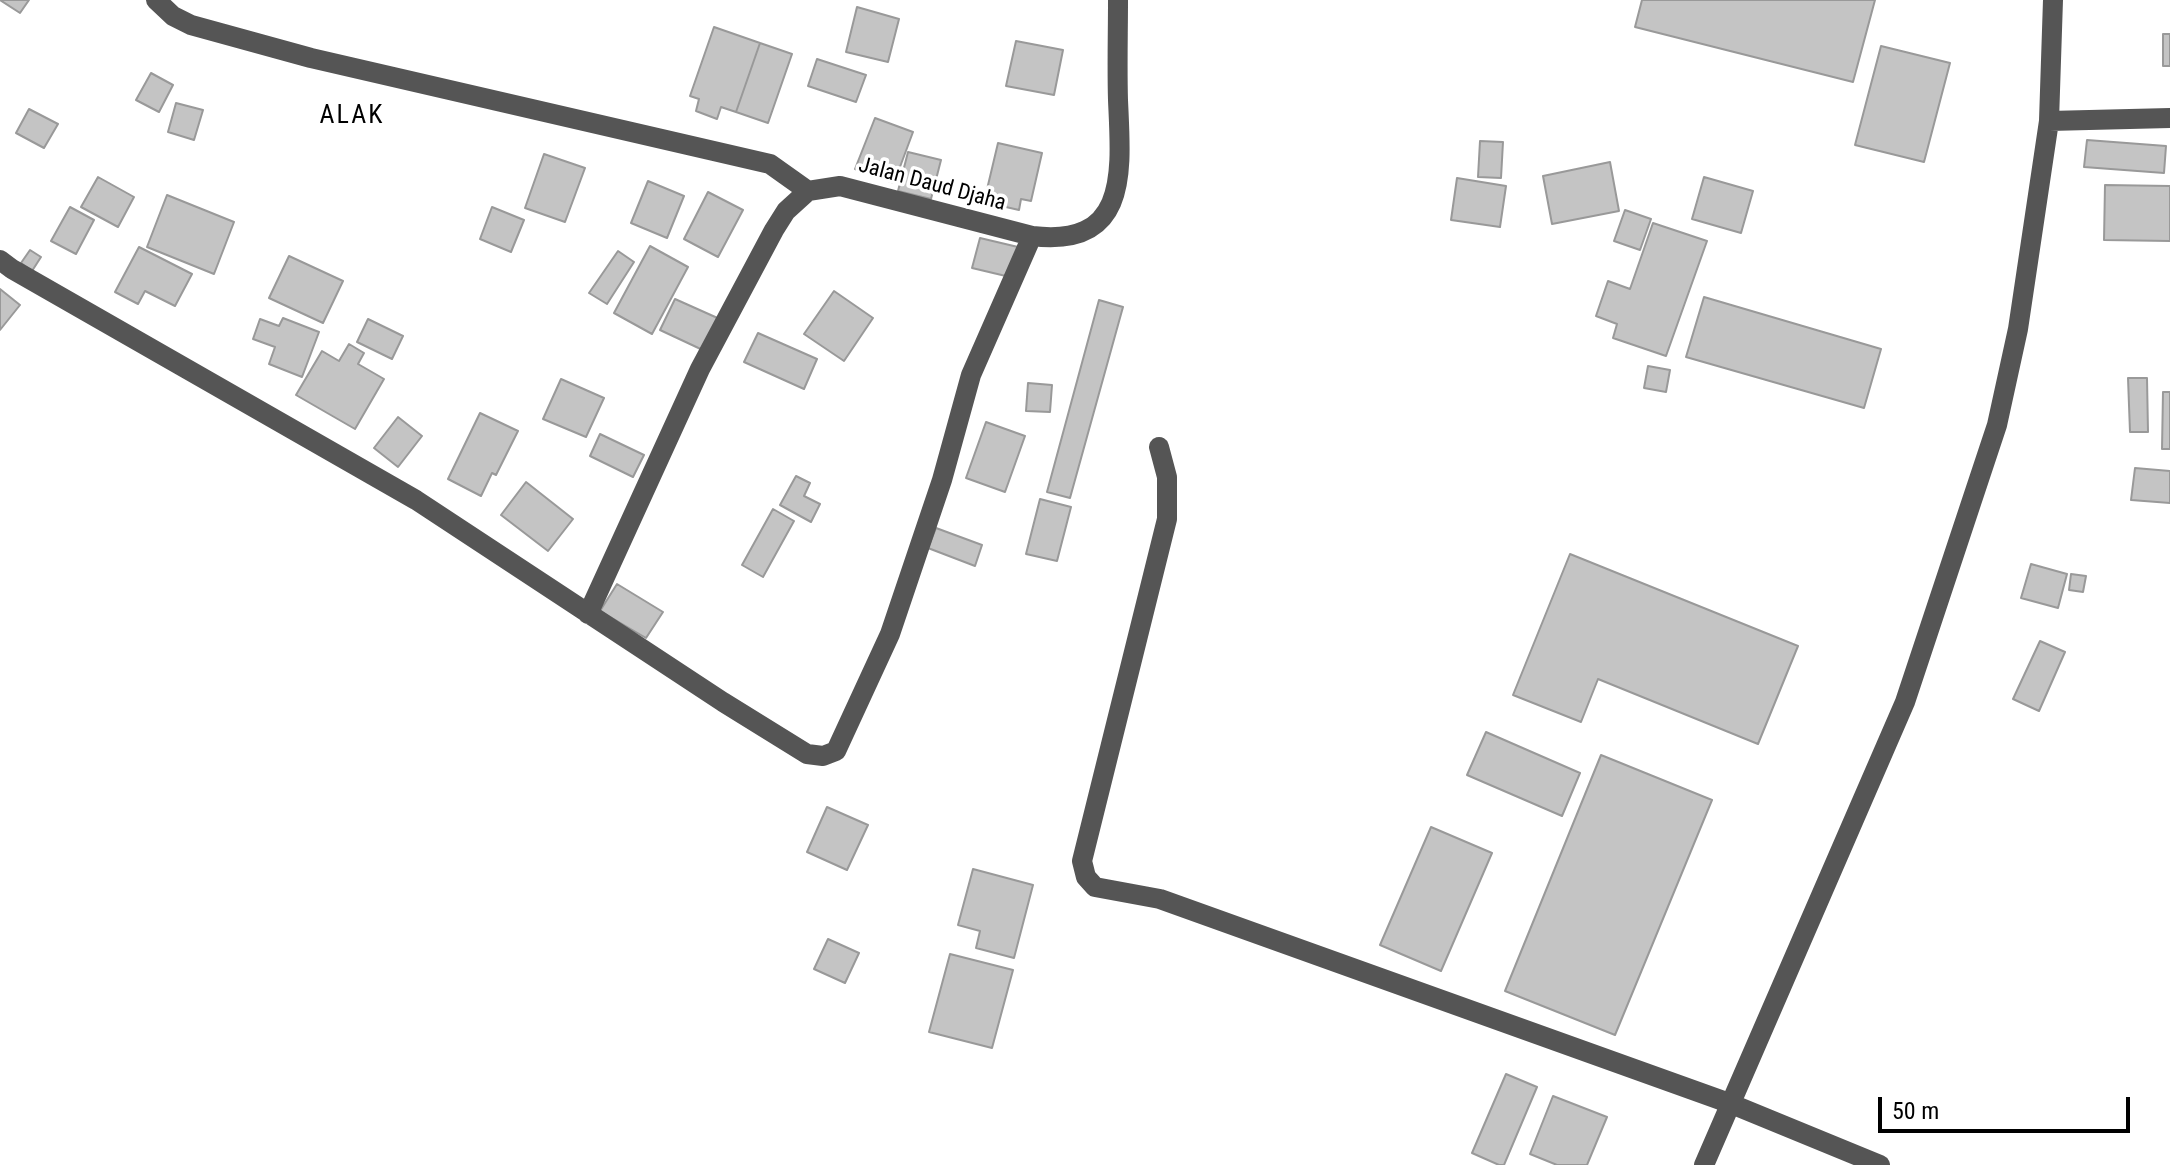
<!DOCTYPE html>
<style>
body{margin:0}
#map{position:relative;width:2170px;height:1165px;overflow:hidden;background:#fff;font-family:"Roboto Condensed",sans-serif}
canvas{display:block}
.scale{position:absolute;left:1878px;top:1097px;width:252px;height:36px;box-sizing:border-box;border:4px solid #000;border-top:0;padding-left:10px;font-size:24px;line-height:28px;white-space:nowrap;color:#000;-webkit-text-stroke:6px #fff;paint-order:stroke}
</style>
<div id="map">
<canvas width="2170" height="1165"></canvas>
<div class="scale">50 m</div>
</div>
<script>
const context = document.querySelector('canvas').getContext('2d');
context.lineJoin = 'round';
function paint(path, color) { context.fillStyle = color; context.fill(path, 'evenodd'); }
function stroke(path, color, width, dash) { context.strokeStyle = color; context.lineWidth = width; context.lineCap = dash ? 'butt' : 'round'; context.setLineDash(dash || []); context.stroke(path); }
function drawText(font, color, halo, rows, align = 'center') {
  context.font = font + ' "Roboto Condensed",sans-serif'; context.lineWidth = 7; context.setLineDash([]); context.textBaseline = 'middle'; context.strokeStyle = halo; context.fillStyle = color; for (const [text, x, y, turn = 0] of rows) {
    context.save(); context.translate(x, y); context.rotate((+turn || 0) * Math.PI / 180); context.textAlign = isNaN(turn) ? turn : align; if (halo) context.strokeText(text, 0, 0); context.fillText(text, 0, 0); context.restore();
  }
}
const building = new Path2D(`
 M0 0H29L20 13Z
 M1642 0H1875L1853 82 1635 27Z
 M857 7 899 19 888 62 846 52Z
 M714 27 760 43 736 112 721 107 717 119 696 111 699 99 690 96Z
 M2163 34H2170V66H2163Z
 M1016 41 1063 50 1054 95 1006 86Z
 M760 43 792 54 768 123 736 112Z
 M1881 46 1950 63 1924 162 1855 145Z
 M817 59 866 75 856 102 808 86Z
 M151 73 173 85 159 112 136 100Z
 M176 103 203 110 194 140 168 132Z
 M29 109 58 124 44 148 16 133Z
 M875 118 913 132 894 183 855 169Z
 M2087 140 2166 146 2164 173 2084 167Z
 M1480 141 1503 142 1501 178 1478 177Z
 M998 143 1042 153 1031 201 1021 199 1019 210 984 202Z
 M908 152 941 160 931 199 898 191Z
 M544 154 585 168 565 222 525 208Z
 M1610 162 1619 211 1552 224 1543 176Z
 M98 177 134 197 118 227 81 207Z
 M1704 177 1753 191 1741 233 1692 219Z
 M1457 178 1506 186 1500 227 1451 220Z
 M648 181 684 196 667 238 631 223Z
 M2105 185 2170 186V241L2104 240Z
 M708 192 743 210 718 257 684 239Z
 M167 195 234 222 214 274 147 247Z
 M70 207 94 220 76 254 51 241Z
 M492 207 524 220 511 252 480 239Z
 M1625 210 1651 219 1640 250 1614 241Z
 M1653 223 1707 241 1666 356 1613 338 1617 324 1596 316 1608 281 1630 289Z
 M980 238 1018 247 1010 277 972 268Z
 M650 246 688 267 652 334 614 313Z
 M139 247 192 274 175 306 145 291 138 304 115 292Z
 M30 250 41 257 32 271 21 263Z
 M618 251 634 262 607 304 589 293Z
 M289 256 343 281 323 323 269 298Z
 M0 289 20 305 0 330Z
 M834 291 873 318 844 361 804 334Z
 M1704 297 1881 349 1864 408 1686 357Z
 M675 299 722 320 707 352 660 330Z
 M1099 300 1123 307 1070 498 1047 492Z
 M283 318 319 332 302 377 269 364 275 347 253 339 260 319 279 326Z
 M368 319 403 336 392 359 357 342Z
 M758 333 817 359 804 389 744 362Z
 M349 344 364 353 358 364 384 379 355 429 296 395 322 351 339 361Z
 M1648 366 1670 370 1666 392 1644 388Z
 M2128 378H2147L2148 432H2130Z
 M561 379 604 398 586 437 543 419Z
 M1028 383 1052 385 1050 412 1026 411Z
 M2163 392H2170V449H2162Z
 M480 413 518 431 496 475 492 473 481 496 448 479Z
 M398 417 422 436 398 467 374 448Z
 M986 422 1025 436 1005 492 966 478Z
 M600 434 644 455 633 477 590 456Z
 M2135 468 2170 471V503L2131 500Z
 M796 476 810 483 804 496 820 504 811 522 780 505Z
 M526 482 573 519 548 551 501 515Z
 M1040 499 1071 507 1057 561 1026 554Z
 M773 509 794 521 763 577 742 565Z
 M936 528 982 545 975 566 928 548Z
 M1570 554 1798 646 1758 744 1598 679 1581 722 1513 695Z
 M2031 564 2067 574 2058 608 2021 598Z
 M2071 574 2086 576 2083 592 2069 590Z
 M617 584 663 612 646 638 600 611Z
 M2040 641 2065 652 2039 711 2013 699Z
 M1486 732 1580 773 1562 816 1467 775Z
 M1601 755 1712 800 1615 1035 1505 991Z
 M827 807 868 825 847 870 807 852Z
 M1431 827 1492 853 1441 971 1380 945Z
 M973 869 1033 885 1014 958 976 948 980 931 958 925Z
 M828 939 859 953 845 983 814 969Z
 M950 954 1013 970 992 1048 929 1032Z
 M1506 1074 1537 1087 1504 1165H1499L1472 1153Z
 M1553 1096 1607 1117 1587 1165H1557L1530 1154Z`);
paint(building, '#c4c4c4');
stroke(building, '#999', 2);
stroke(new Path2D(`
 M156 0 173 16 191 25 311 58 770 164 808 191
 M2049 121 2170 118
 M0 260 12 269 416 500 723 702 807 754 823 756 836 751 890 634 942 480 971 375 1032 236
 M1159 447 1167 477V519L1082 861 1086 877 1095 887 1160 899 1729 1103 1880 1165
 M588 614 700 369 774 230 786 211 808 191 840 186 1032 236C1130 248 1121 170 1118 100 1117 66 1118 33 1118 0
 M1704 1165 1905 702 1997 425 2018 329 2049 121 2053 0`), '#555', 20);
drawText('22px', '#000', '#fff', [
 ["Jalan Daud Djaha",932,185,15]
]);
context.letterSpacing = '2px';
drawText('26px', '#000', '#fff', [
 ["ALAK",352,116]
]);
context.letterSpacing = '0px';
</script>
